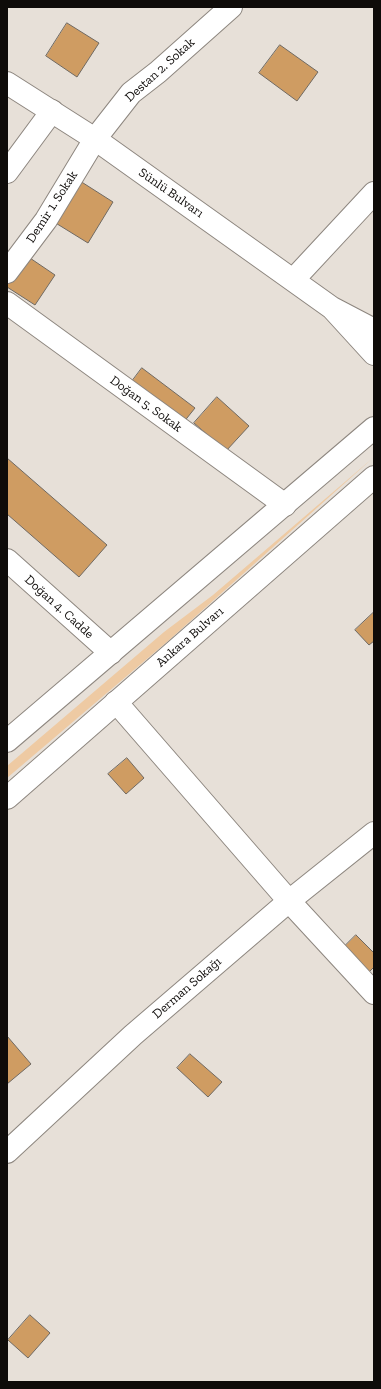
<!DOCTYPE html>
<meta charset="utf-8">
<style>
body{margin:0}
#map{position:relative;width:381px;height:1389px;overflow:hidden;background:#e7e0d8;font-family:"Zilla Slab",serif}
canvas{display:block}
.frame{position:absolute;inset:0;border:8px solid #0e0b09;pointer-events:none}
</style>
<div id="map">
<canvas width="381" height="1389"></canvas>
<div class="frame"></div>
</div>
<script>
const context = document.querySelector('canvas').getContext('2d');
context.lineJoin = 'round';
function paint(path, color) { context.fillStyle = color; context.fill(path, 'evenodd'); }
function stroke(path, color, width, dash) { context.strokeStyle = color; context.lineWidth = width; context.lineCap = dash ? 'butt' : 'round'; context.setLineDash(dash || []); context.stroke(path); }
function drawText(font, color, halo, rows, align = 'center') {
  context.font = font + ' "Zilla Slab",serif'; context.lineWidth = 3; context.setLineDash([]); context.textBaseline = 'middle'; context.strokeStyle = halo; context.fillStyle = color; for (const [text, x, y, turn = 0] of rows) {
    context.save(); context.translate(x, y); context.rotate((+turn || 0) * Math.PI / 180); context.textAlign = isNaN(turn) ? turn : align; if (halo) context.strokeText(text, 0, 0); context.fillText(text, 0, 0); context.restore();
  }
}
paint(new Path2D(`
 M374 457 168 641 7 778V766L164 632 213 595Z`), '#eecaa3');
const building = new Path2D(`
 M67 23 99 43 77 77 46 56Z
 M280 45 318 72 297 101 259 73Z
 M80 181 113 202 88 243 54 222Z
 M24 254 55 275 35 305 7 287V279Z
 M142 368 195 408 183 423 130 384Z
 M217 397 249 426 226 451 194 423Z
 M7 458 107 545 79 577 7 514Z
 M374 612V641L369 645 355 630Z
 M127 758 144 778 126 794 108 774Z
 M356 935 374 953V967L369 972 344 947Z
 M7 1036 31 1064 7 1084Z
 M190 1054 222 1082 208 1097 177 1068Z
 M30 1315 50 1333 28 1358 8 1340Z`);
paint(building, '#cf9c62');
stroke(building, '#6f6962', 1);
const minor = new Path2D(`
 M7 172 52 111
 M7 272 46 220 95 139 131 93 158 72 231 7
 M294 279 374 193
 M7 303 285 505
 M7 560 111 653
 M116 702 289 901 374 993
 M7 1152 133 1035 289 901 374 833`);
const major = new Path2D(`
 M7 83 95 139 332 308
 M374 330 332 308 374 354
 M7 741 374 428
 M7 798 374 477`);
stroke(minor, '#8d867f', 24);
stroke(major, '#8d867f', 24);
stroke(minor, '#fff', 22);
stroke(major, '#fff', 22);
drawText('13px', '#0e0b09', '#fff', [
 ["Destan 2. Sokak",160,70,-42],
 ["Sünlü Bulvarı",171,193,35],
 ["Demir 1. Sokak",52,207,-57],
 ["Doğan 5. Sokak",146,404,36],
 ["Doğan 4. Cadde",59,607,42],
 ["Ankara Bulvarı",190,637,-41],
 ["Derman Sokağı",187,988,-41]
]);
</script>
